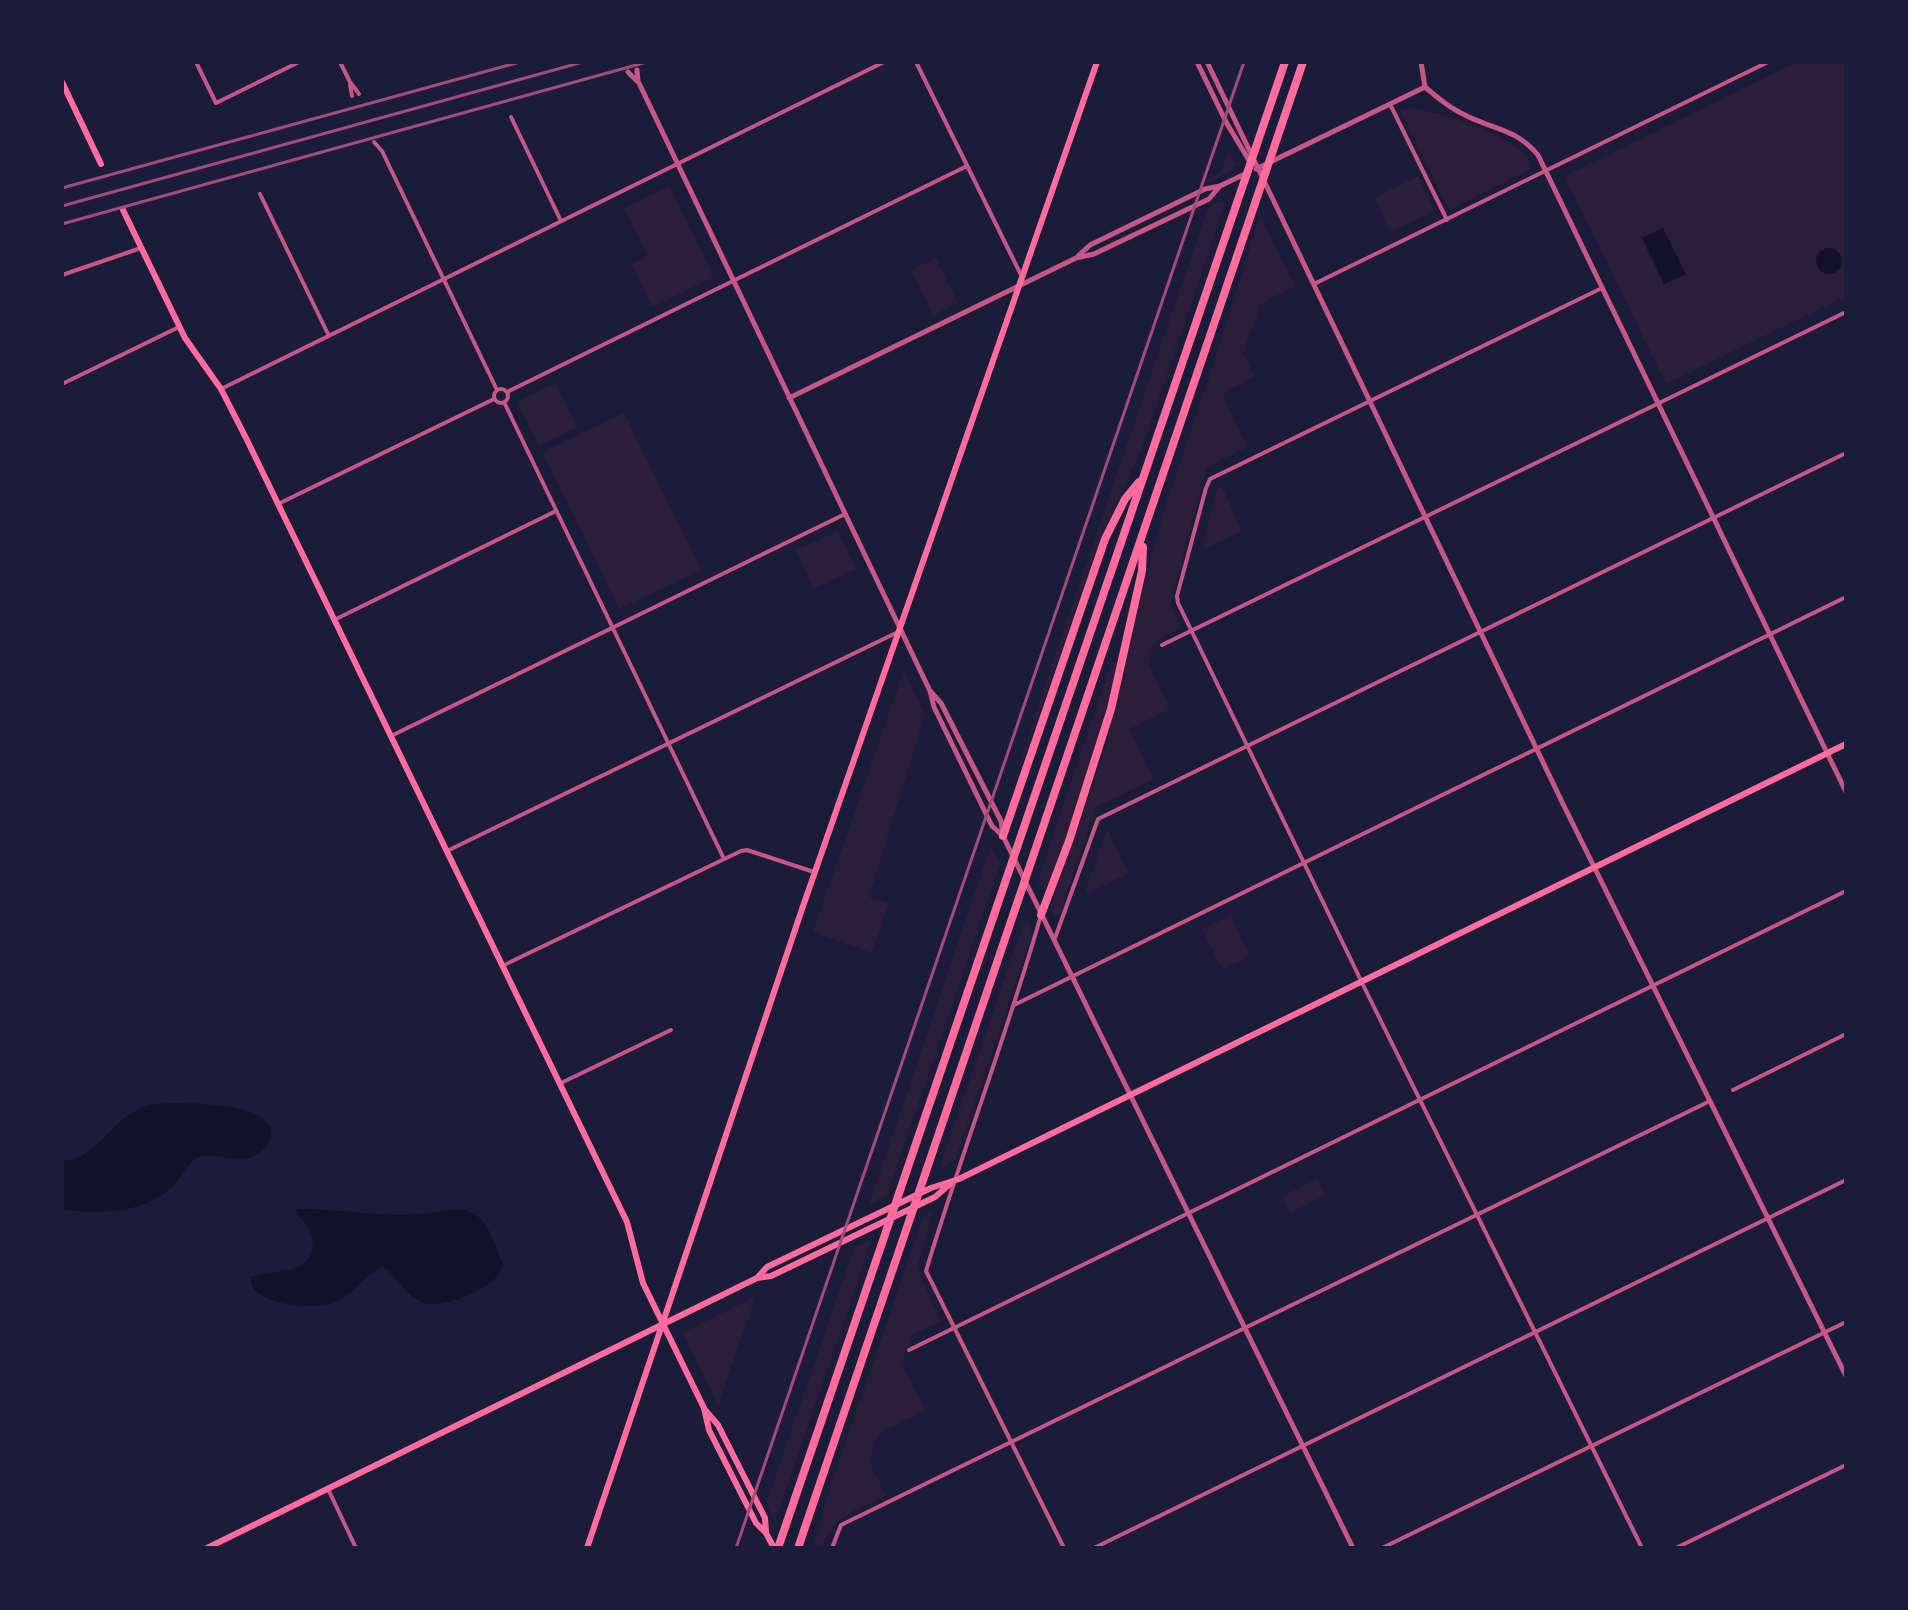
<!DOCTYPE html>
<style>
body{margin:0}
#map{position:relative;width:1908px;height:1610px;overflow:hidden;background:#1b1b3a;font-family:"Noto Serif",serif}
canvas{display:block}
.frame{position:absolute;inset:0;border:64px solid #1b1b3a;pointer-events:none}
</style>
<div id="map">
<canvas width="1908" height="1610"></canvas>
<div class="frame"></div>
</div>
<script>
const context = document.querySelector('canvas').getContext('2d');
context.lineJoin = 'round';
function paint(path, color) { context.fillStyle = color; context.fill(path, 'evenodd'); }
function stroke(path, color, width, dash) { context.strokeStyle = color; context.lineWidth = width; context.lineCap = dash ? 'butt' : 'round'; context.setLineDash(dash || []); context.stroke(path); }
paint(new Path2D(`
 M1797 62H1846V296L1666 384 1566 180 1567 175Z
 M1412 108C1439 112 1531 138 1532 169L1449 210 1400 110Z
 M1229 150 1237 165 1233 167 1234 170 1206 184 1208 178 1221 172Z
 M1418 176 1435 211 1390 232 1374 198Z
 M670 186 714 277 652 307 631 264 647 255 624 208Z
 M1221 201 1225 203 1142 448 1101 537 1006 807 1047 678 1208 208Z
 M1260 215 1295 286 1261 304 1243 353 1255 376 1223 394 1247 447 1207 467 1170 605 1181 628 1153 642 1148 664 1170 709 1130 729 1154 779 1096 807 1060 914 1055 917 1051 906 1107 743 1135 617 1166 504 1210 375Z
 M936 258 958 303 933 315 911 270Z
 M555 383 577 427 539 446 517 402Z
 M624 413 702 570 619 609 542 452Z
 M1222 486 1242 531 1204 549 1203 544 1217 489Z
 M838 531 856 569 814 589 796 550Z
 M1112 661 1117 663 1098 745 1052 879 1049 885 1042 889 1038 881Z
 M904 670 925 715 869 897 889 903 872 953 813 932Z
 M1107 829 1129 873 1086 894 1085 892Z
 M991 845 1000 864 887 1196 869 1205Z
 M1231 915 1250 956 1222 970 1202 929Z
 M1026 916 1032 934 955 1161 939 1170Z
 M1317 1179 1326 1195 1290 1213 1281 1197Z
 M931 1211 932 1215 917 1268 941 1321 912 1335 902 1363 926 1410 878 1434 869 1461 886 1496C856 1510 834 1514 822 1548H813L828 1494 923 1217Z
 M872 1239 775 1522 766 1504 854 1248Z
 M756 1296 718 1405 682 1333Z`), '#2a1e3b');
paint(new Path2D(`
 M1663 228 1686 274 1664 284 1642 238Z
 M1816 261a13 13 0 1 1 26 0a13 13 0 1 1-26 0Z
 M173 1103C195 1104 273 1102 271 1135 270 1146 261 1153 252 1157 234 1165 213 1149 197 1158 184 1166 181 1181 169 1190 141 1213 96 1215 62 1209V1161C92 1162 110 1123 137 1110 148 1103 161 1104 173 1103Z
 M297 1209C338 1208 380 1218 422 1214 440 1212 460 1204 476 1215 491 1226 495 1248 503 1264 502 1286 445 1309 425 1303 406 1298 399 1277 383 1267 366 1273 355 1293 338 1301 320 1311 246 1306 251 1277 270 1269 307 1276 312 1250 314 1242 312 1233 307 1226 304 1220 299 1217 295 1212Z`), '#12122b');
stroke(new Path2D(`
 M196 62 216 103 299 62
 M340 62 350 82 359 94
 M916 62 1021 275
 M350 85 352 96
 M1390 104 1447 220
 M511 117 561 221
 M374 142 382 151 497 390
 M260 194 329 336
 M62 275 141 248
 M1314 284 1768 62
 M1602 288 1210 479 1206 488 1177 596 1178 603 1368 995 1642 1548
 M62 384 179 327
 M494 396a7 7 0 1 1 14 0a7 7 0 1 1-14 0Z
 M221 389 884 62
 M507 392 967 166
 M504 402 724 859
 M278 504 494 399
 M334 620 556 511
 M1162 645 1846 312
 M391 736 845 514
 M447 851 898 632
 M1041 915C1007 1035 962 1151 926 1271L1064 1548
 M1055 938 1098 819 1846 453
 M502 966 741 851 747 850 814 872
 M1014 1005 1846 597
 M559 1084 671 1030
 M1733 1090 1846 1034
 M909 1350 1846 891
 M328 1489 356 1548
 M832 1548 841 1525 1710 1101
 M1094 1548 1846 1180
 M1382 1548 1846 1322
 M1676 1548 1846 1465`), '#c65784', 4);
stroke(new Path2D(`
 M1197 62 1226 122 1250 162
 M1207 62 1564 806 1846 1376
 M1421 62 1425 87C1438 98 1451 109 1467 116 1495 130 1516 129 1538 155L1846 792
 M637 70 638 81 930 691 934 707 992 826 1003 836
 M628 72 637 81
 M1256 169 1425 87
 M1078 256 1090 245 1205 189 1220 186 1247 173
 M789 398 1076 258 1094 254 1209 199 1220 186
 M930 691 941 703 1001 821 1003 836 1353 1548`), '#c65784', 5);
stroke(new Path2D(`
 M62 82 101 164
 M123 210 185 338 221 389 246 438 627 1222 643 1283 704 1408 709 1430 756 1523 766 1533 774 1548
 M757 1278 771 1276 935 1197 950 1184
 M706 1411 718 1425 765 1518 766 1532
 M207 1548 757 1278 767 1267 931 1188 959 1179 1846 744
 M587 1548 801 912 1097 62`), '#ff6b9d', 6);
stroke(new Path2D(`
 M1003 836 1105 539 1125 499 1139 482
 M1041 915 1069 841 1111 709 1142 571 1143 547
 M778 1548 1285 62
 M798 1548 1303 62`), '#ff6b9d', 8);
stroke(new Path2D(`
 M62 188 520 62
 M62 206 583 62
 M62 224 647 62
 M736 1548 1244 62`), '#a44b75', 3);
</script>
